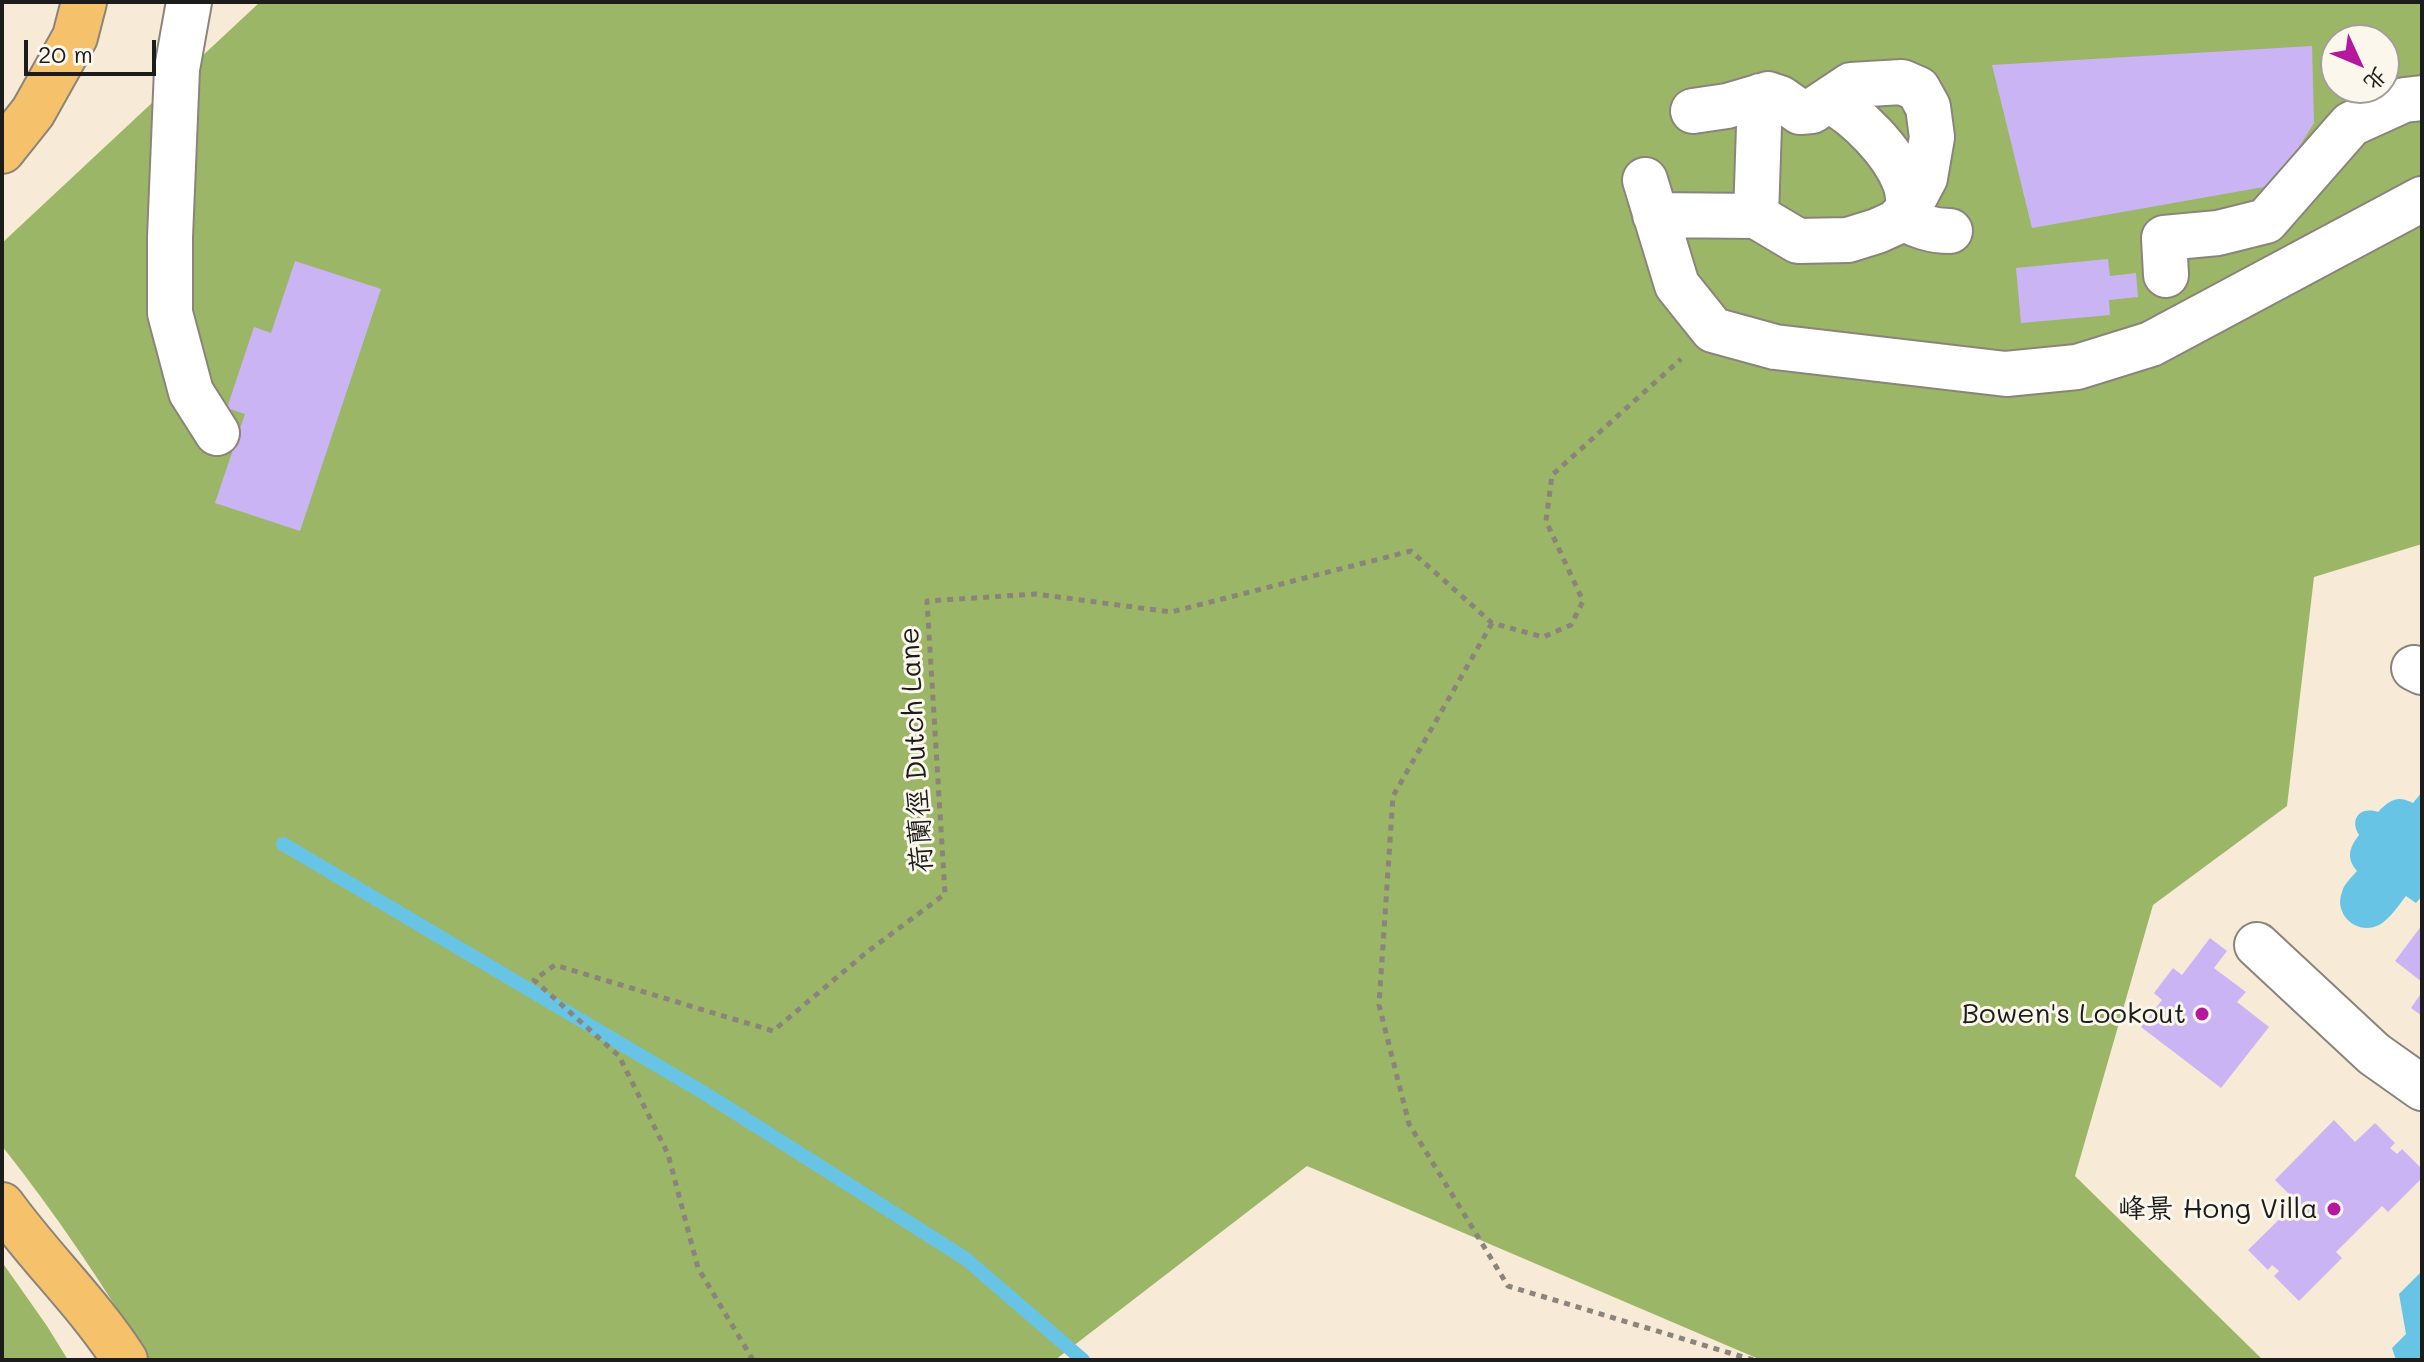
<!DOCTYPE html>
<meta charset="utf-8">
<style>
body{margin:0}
#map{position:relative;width:2424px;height:1362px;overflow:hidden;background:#f7ebd7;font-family:Mali,"LXGW WenKai TC",sans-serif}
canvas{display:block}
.frame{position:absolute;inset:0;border:4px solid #1c1c1c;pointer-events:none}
.north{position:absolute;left:2320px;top:24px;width:80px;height:80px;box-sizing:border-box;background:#fbf7ec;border:2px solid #a29f99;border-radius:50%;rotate:134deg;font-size:22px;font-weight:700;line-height:32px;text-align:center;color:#1c1c1c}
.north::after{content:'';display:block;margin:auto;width:28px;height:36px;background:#b5179e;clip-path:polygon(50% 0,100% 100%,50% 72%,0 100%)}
.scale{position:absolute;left:24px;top:40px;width:132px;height:36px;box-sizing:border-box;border:4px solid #1c1c1c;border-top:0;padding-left:10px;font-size:24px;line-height:28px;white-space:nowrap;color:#1c1c1c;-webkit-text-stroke:6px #fbf7ec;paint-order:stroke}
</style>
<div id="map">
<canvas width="2424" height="1362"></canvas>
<div class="frame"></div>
<div class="north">北</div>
<div class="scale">20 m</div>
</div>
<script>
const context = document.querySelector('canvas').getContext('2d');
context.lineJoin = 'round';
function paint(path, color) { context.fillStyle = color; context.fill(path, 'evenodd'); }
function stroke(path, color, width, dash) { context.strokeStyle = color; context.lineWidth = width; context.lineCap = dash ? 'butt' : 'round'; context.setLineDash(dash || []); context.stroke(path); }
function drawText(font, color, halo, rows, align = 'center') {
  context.font = font + ' Mali,"LXGW WenKai TC",sans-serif'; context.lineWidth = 6; context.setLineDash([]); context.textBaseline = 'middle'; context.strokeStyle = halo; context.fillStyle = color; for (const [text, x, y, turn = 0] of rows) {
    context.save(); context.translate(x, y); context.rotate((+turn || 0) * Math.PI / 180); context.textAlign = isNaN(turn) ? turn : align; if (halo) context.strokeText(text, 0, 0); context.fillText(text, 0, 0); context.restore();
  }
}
paint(new Path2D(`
 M260 2H2422V544L2314 577 2287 806 2153 905 2075 1176 2263 1360H1761L1307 1166 1055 1360H149C104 1286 56 1214 2 1146V243ZM2336 40H2384V88H2336Z
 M2 1262 47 1326 68 1360H2Z`), '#9cb667');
paint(new Path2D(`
 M2422 792V896L2416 903 2406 896C2398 906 2390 919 2379 925 2358 936 2333 915 2342 892 2344 884 2351 878 2357 871 2346 858 2349 848 2359 835 2349 819 2360 806 2378 812 2390 800 2397 795 2413 803Z
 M2422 1271V1360H2396L2392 1348 2406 1334 2399 1294Z`), '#67c4e5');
stroke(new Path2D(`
 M283 844 709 1096 966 1259 1083 1360`), '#67c4e5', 14);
paint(new Path2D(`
 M2312 46 2314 123 2275 185 2032 228 1992 65Z
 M2108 259 2110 276 2136 273 2138 297 2109 300 2110 315 2021 323 2016 268Z
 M295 261 381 289 300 531 215 503 245 414 227 408 254 327 271 333Z
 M2422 925V982L2395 961Z
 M2210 938 2227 951 2214 968 2246 992 2237 1002 2269 1027 2221 1088 2141 1027 2162 1000 2154 993 2173 968 2182 975Z
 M2422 992V1016L2411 1008Z
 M2334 1120 2355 1142 2375 1123 2395 1143 2390 1148 2397 1154 2402 1149 2422 1169V1178L2388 1212 2382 1206 2336 1252 2342 1258 2299 1301 2274 1276 2279 1271 2272 1265 2268 1270 2248 1250 2297 1202 2275 1180Z`), '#cbb4f4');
const minor = new Path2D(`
 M189 2 177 69 170 237V313L191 392 217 433
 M1829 100C1858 116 1893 151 1905 183 1908 191 1908 200 1909 208
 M1645 180 1677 285 1713 330 1775 347 2006 374 2077 367 2151 344 2422 199
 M1655 215 1756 216 1798 241 1848 240 1877 231 1897 222 1909 208 1925 178 1932 137 1928 107 1918 89 1902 82 1851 85 1812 111 1800 112 1780 98 1768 94 1727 106 1693 111
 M1756 216 1760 96
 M1901 217C1918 226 1931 231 1950 231
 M2166 275 2164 238 2218 233 2266 221 2351 124 2404 100 2422 98
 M2414 668 2422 672
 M2257 945 2374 1054 2422 1088`);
const major = new Path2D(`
 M2 151 33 112 75 37 84 2
 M2 1205C41 1259 89 1304 125 1360`);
stroke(minor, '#8a847a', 48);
stroke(major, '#8a847a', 48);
stroke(new Path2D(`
 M1492 623 1393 796 1379 1005 1409 1124 1508 1286 1753 1360
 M753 1360 698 1268 668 1154 619 1056 534 980 555 965 773 1031 867 952 945 894 927 601 1036 594 1171 612 1411 551 1492 623 1543 637 1571 625 1583 601 1546 521 1552 475 1681 359`), '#8a847a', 5, [6, 6]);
stroke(minor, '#fff', 44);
stroke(major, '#f5c16b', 44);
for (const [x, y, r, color] of [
 [2202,1014,8,"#b5179e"],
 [2334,1209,8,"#b5179e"]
]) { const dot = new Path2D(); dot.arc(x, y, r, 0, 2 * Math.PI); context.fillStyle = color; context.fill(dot); stroke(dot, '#fbf7ec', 3); }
drawText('28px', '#1c1c1c', '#fbf7ec', [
 ["荷蘭徑 Dutch Lane",916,750,-93]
]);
drawText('28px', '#1c1c1c', '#fbf7ec', [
 ["Bowen's Lookout",2186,1014],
 ["峰景 Hong Villa",2318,1209]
], 'right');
</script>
